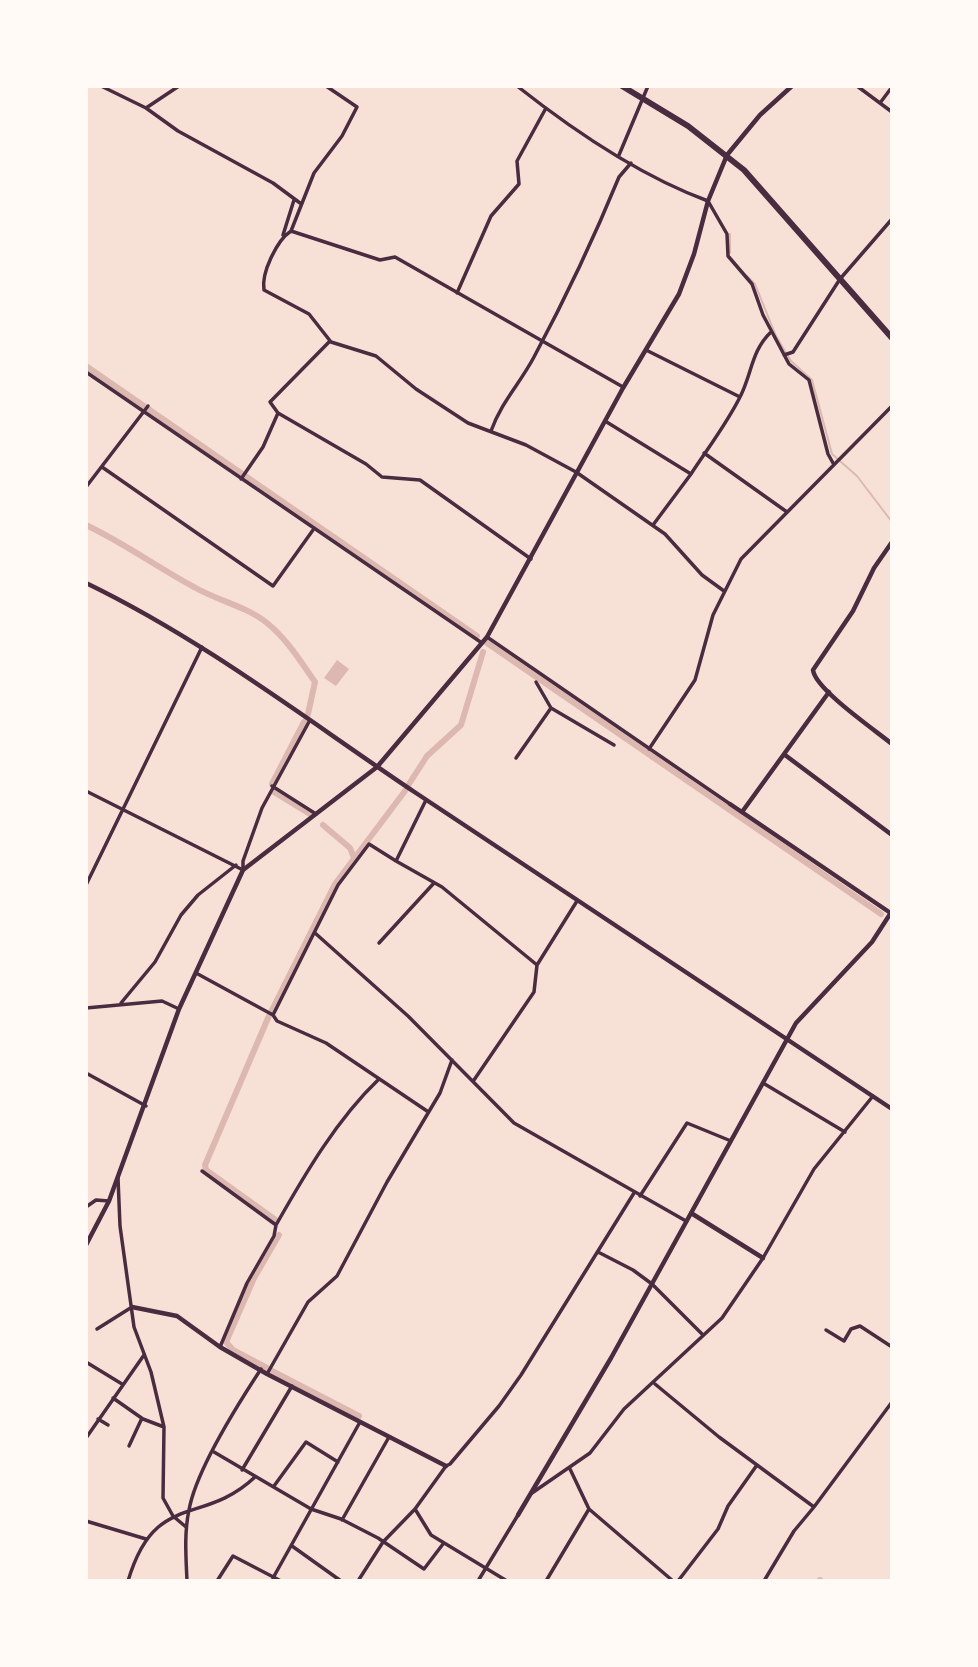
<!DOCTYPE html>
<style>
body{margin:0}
#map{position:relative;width:978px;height:1667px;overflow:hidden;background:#f7e1d7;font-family:Quicksand,sans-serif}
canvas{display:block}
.frame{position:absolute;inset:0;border:88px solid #fffaf5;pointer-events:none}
</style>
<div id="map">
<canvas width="978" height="1667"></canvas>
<div class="frame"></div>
</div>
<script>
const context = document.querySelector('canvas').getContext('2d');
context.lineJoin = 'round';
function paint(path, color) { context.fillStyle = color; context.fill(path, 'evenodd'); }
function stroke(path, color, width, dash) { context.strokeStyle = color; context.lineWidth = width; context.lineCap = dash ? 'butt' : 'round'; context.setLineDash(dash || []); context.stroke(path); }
paint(new Path2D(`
 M337 660 349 669 336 686 324 678Z`), '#dcb8b0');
stroke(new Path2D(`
 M730 253V234
 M747 276 755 284 776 336 791 361 812 380 832 454 857 476 892 522`), '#dcb8b0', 2);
stroke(new Path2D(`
 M86 366 477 636
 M86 525C124 543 157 567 194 587 218 601 246 606 267 623 287 639 301 662 315 682L308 714
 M487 643 881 914
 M272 784 304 722
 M409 784 427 756 461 725 483 652
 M274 792 310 814
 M323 825 350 848 354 858
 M277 1221 206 1170 205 1165 268 1018 335 884 405 791
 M267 1368 233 1350 226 1342 254 1278 279 1235
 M272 1371 359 1416
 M820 1581V1580`), '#dcb8b0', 6);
stroke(new Path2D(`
 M101 86 146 108 178 131 273 183 300 203
 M326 86 357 107 342 136 314 173 291 231C277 240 261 273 264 290L309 314 331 342 376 356 416 389 468 423 526 445 576 472 665 534 702 575 724 591
 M517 86C574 131 640 176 708 201L727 234 728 256 752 284 763 315 789 364 809 380 828 454 833 463
 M857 86 892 112
 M880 103 892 87
 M146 108 179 86
 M619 155 648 86
 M291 231 380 260 395 257 623 387
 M283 235 294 200
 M457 293 491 216 519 184 517 161 546 108
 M646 350 740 397
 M784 355 793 352 840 279 892 219
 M86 372 482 643
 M278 413 366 464 382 477 420 480 531 559
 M605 421 691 474C708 448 728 422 741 395 752 372 752 350 771 332
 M491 431C502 401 519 385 534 357 565 299 594 238 619 177L631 163
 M704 453 787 512
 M102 467 273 586 313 530
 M241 479 263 447 278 413 270 402 330 341
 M86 487 148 406
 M653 525 691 474
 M487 637 730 804
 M536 682 551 708 614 745
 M649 749 695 680 713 615 741 559 892 406
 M516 758 551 708
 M272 786 316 814
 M86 791 243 870
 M396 861 442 887 537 965
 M243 870V861L262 808 310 720
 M86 885 202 647
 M315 933 408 1016 514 1123 686 1221
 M379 943 434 883
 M196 973 273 1015 338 885 369 844 396 861 426 800
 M121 1003 155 962 181 915 198 895 236 865
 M86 1008 162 1001 179 1009
 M273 1015 277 1021 326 1043 427 1111
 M86 1073 146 1106
 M474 1080 534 992 537 965 577 901
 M763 1083 845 1132
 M202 1171 276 1225 274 1236 247 1283 220 1347
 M118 1178 120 1226 134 1327 151 1372 164 1427 163 1498 173 1516 186 1527
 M640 1196 687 1123 731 1141
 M86 1207 96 1200 109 1201
 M276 1225C305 1174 337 1119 379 1079
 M598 1252 633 1270 652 1284 702 1334
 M97 1329 132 1307
 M826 1330 844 1341 851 1329 860 1326 892 1347
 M86 1362 122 1384
 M267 1374 308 1302 337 1276 387 1182 440 1093 452 1060
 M655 1384 719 1437 814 1507 892 1402
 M113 1398 143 1419 164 1427
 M98 1419 108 1425
 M86 1438 144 1355
 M129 1446 142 1418
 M214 1452 311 1509 341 1519 378 1538 424 1569 443 1544
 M570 1469 589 1509 673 1581
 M242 1470 292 1386
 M274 1486 306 1442 338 1462
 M532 1493 590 1453 624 1409 722 1318 763 1258 814 1169 873 1096
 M415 1509 431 1535 507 1581
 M342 1520 389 1437
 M86 1521 146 1539
 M292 1546 341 1581
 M273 1578 360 1422
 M128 1581C155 1490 202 1527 255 1477
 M187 1581C186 1558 184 1533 189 1510 196 1470 238 1404 261 1369
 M217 1581 233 1556 281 1581
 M358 1581 383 1542 415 1509 446 1466 450 1464 499 1406 521 1375 634 1193
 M478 1581 518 1515
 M546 1581 589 1509
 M678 1581 718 1529 728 1506 757 1465
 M764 1581 794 1531 814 1507`), '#4a2c40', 3.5);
stroke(new Path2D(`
 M892 542 874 568 853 611 813 670C815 689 875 730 892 744
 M86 583C204 640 307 720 416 793 574 899 734 1003 892 1109
 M785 755 892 835
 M730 804 892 914
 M742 812 829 692
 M691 1213 763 1258
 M86 1245 109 1201 179 1009 243 870 377 767 487 637 623 388 679 294 694 254 708 201 727 155 760 115 792 86
 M132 1307 177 1316 220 1347 267 1374 446 1466
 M518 1515 611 1358 796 1023 872 942 892 911`), '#4a2c40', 4.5);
stroke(new Path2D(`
 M622 86 688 126 744 170 892 338`), '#4a2c40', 6);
</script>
